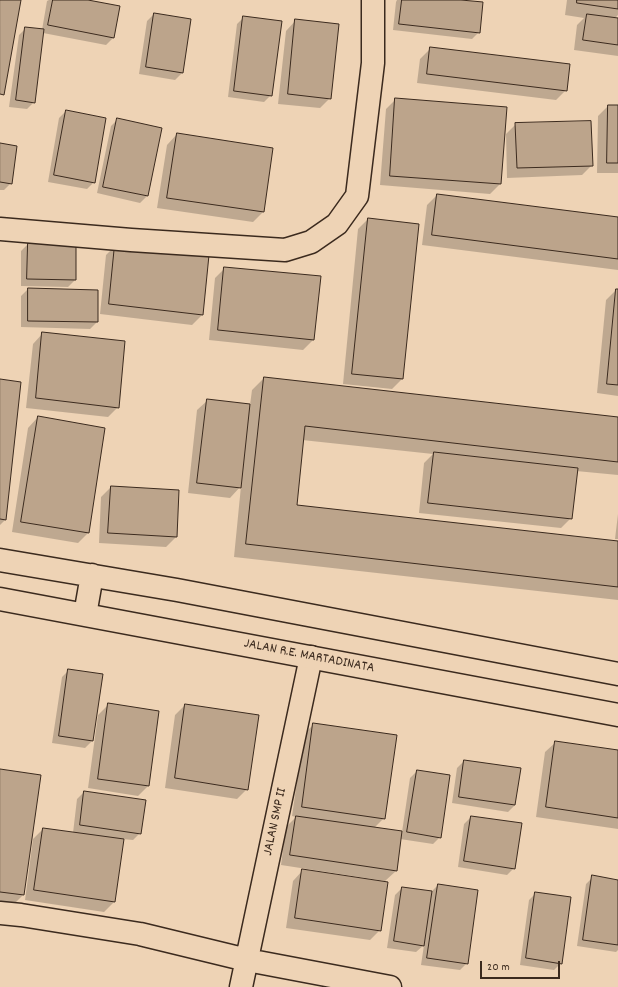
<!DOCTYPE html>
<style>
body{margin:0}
#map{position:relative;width:618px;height:987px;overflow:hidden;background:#eed3b5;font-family:Dekko,sans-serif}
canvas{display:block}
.scale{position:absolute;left:480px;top:961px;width:80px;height:18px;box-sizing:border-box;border:2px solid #3b2a1e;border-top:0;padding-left:5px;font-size:12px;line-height:14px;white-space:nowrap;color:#3b2a1e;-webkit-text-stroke:3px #eed3b5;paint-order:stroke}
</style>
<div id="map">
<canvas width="618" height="987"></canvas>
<div class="scale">20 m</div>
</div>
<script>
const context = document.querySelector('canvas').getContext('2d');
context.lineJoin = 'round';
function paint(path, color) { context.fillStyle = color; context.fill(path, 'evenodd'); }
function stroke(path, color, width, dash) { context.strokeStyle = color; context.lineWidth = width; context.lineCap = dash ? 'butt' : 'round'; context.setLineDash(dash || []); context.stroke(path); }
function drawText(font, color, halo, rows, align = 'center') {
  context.font = font + ' Dekko,sans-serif'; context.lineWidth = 3; context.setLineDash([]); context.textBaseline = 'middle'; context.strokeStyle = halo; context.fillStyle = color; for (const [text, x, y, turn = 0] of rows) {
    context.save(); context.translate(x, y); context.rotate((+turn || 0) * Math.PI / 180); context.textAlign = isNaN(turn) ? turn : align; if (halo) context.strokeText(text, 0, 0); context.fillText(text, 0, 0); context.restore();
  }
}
paint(new Path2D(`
 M49 0H83L113 38 106 45 43 33 34 102 27 109 9 107 19 35 26 28 42 30 47 1Z
 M397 0H452L479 32 472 39 393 30 396 2Z
 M567 0H618V15L614 19H618V56L574 50 577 25 584 18 565 15Z
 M154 14 182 73 175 80 139 74 147 21Z
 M244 17 271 95 264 102 228 97 237 24Z
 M296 20 330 98 320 108 278 104 286 31Z
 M430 49 566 90 556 100 417 83 420 59Z
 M396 99 505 108 500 184 490 194 380 185 386 109Z
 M608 106H618V173H597L598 116Z
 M66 111 94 182 87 189 48 182 59 118Z
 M118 119 147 196 140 203 97 193 111 126Z
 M516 124 592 165 582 175 507 178 506 134Z
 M177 134 272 149 263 212 253 222 157 208 167 145Z
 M0 144 11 183 4 190H0Z
 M437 195 618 218V270L422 245 427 205Z
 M368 219 418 225 402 379 392 389 343 384 358 229Z
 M28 244 75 280 68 287 21 286V251Z
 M116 245 202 315 192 325 100 314 106 255Z
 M225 268 313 340 303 350 209 340 215 278Z
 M28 289 97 291V322L90 329 21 327V296Z
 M616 290H618V396L597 393 606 300Z
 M43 333 118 407 108 417 26 408 33 344Z
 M264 378 618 418V475L576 471 571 518 561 528 419 513 424 463 433 454 302 440 296 505 618 542V600L234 557 241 486 230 498 188 493 197 410 208 400 250 405 252 390Z
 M0 380 5 520 0 525Z
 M38 417 88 533 78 543 12 532 28 428Z
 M111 487 176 537 166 547 99 543 101 497Z
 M618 514V539H615Z
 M69 670 92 741 85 748 52 743 62 677Z
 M108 705 148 786 138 796 88 788 98 715Z
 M185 705 247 789 237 799 165 788 175 715Z
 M314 724 384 818 374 828 402 832 410 778 417 771 440 837 433 844 400 839 396 871 385 881 281 865 286 827 296 817 292 816 304 734Z
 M556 742 618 752V829L536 817 545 752Z
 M464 761 515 805 508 812 452 803 457 768Z
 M0 770 23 895 13 905 0 903Z
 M84 792 140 833 133 840 123 839 114 902 104 912 25 900 33 839 43 829 73 833 77 799Z
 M471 817 520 824 514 868 507 875 458 867 464 824Z
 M303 870 380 930 370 940 286 928 293 881Z
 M593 877 618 881V950L616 952 577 946 586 884Z
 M438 885 467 963 460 970 421 965 424 945 416 952 387 948 395 895 402 888 431 892Z
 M536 893 561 963 554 970 520 965 529 900Z`), '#0003');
const building = new Path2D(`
 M0 0H21L4 95 0 94Z
 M53 0H88L120 6 114 38 48 25Z
 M402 0H461L483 2 480 33 399 24Z
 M577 0H618V9L577 3Z
 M154 13 191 19 183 73 146 67Z
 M587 14 618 18V45L583 40Z
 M243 16 282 21 272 96 234 91Z
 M295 19 339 24 331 99 288 94Z
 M25 27 44 29 35 103 16 100Z
 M430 47 570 64 567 91 427 74Z
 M395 98 507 107 501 184 390 176Z
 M608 105H618V163H607Z
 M66 110 106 118 95 183 54 175Z
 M117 118 162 128 148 196 103 187Z
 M591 121 593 166 517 168 515 123Z
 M177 133 273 148 264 212 167 198Z
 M0 143 17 146 12 184 0 182Z
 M437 194 618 217V259L432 235Z
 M368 218 419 224 403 379 352 374Z
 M28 243 76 244V280L27 279Z
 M115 244 209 255 203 315 109 304Z
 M224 267 321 276 314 340 218 330Z
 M28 288 98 290V322L28 321Z
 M616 289H618V385L607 384Z
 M42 332 125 341 119 408 36 398Z
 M264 377 618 417V462L305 426 297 505 618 541V587L246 544Z
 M0 379 21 382 6 520 0 519Z
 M207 399 250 404 241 488 197 483Z
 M38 416 105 428 89 533 21 522Z
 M434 452 578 468 572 519 428 503Z
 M111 486 179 490 177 537 108 533Z
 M68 669 103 674 93 741 59 736Z
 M108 703 159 711 149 786 98 779Z
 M185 704 259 715 248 790 175 778Z
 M313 723 397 735 385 819 302 807Z
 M555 741 618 750V818L546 807Z
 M464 760 521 768 515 805 459 797Z
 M0 769 41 775 24 895 0 892Z
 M417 770 450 775 441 838 407 832Z
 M84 791 146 800 141 834 80 825Z
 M296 816 402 831 397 871 290 855Z
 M471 816 522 823 515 869 464 861Z
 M43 828 124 839 115 902 34 890Z
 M302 869 388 882 381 931 295 918Z
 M592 875 618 880V945L583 940Z
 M438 884 478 890 468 964 427 958Z
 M402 887 432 891 424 946 394 941Z
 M535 892 571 897 562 964 526 958Z`);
paint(building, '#bca48b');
stroke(building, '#3b2a1e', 1);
const minor = new Path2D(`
 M0 229 131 240 285 250 311 242 337 224 357 196 373 63V0
 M0 913 21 915 140 934 247 960 390 987
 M241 987 311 657`);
const highway = new Path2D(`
 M0 560 177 590 618 674
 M0 599 618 715
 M85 615 92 575`);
stroke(minor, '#3b2a1e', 25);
stroke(highway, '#3b2a1e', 25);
stroke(minor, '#eed3b5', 22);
stroke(highway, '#eed3b5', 22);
drawText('14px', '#3b2a1e', '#eed3b5', [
 ["JALAN R.E. MARTADINATA",309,657,11],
 ["JALAN SMP II",276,822,-78]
]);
</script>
